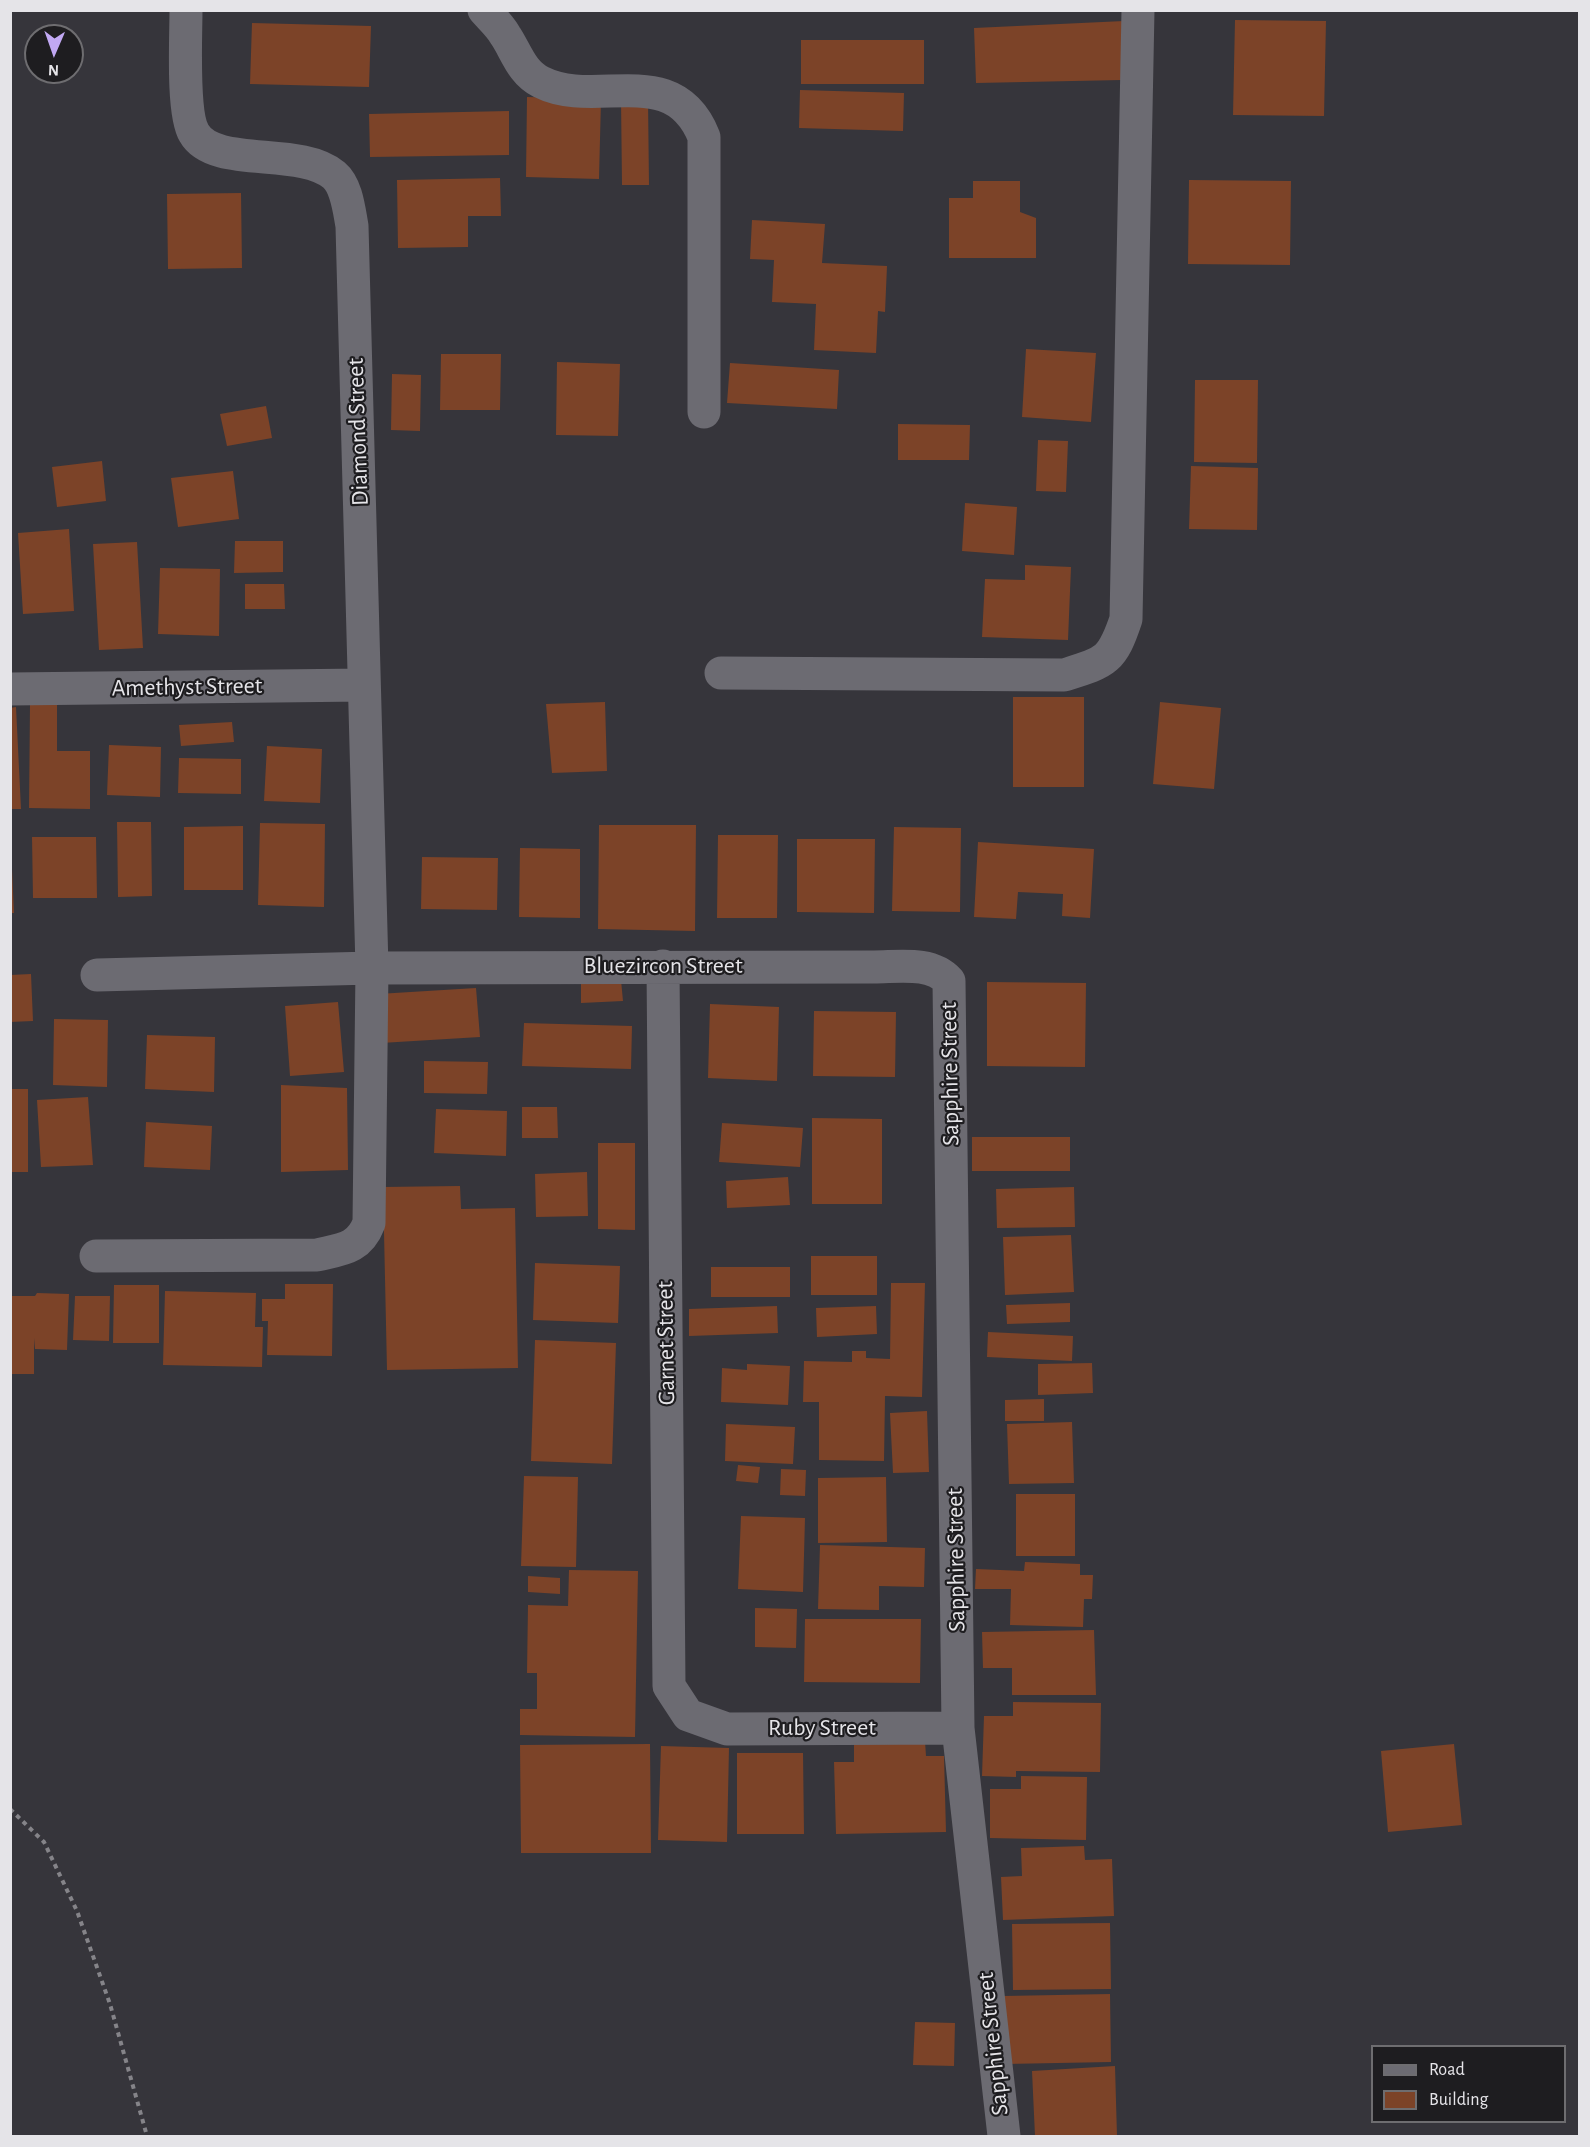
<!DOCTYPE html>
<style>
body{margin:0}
#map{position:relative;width:1590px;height:2147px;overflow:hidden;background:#36353b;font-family:"Alegreya Sans",sans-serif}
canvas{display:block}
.frame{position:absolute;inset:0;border:12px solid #e5e4e8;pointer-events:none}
.legend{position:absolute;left:1371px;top:2045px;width:195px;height:78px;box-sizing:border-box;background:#1e1d20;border:2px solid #6e6d70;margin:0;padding:8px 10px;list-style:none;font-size:18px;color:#e5e4e8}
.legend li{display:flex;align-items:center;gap:12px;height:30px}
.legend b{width:30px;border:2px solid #6e6d70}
.north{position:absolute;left:24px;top:24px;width:60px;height:60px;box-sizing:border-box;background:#1e1d20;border:2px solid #6e6d70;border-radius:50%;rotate:182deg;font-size:16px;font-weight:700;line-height:24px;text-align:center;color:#e5e4e8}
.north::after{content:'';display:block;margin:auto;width:21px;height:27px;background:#c1a8f3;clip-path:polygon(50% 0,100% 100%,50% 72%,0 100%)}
</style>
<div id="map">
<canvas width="1590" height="2147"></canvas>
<div class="frame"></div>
<ul class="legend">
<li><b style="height:8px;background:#6c6b72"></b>Road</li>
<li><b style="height:16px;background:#7c4328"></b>Building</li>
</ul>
<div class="north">N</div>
</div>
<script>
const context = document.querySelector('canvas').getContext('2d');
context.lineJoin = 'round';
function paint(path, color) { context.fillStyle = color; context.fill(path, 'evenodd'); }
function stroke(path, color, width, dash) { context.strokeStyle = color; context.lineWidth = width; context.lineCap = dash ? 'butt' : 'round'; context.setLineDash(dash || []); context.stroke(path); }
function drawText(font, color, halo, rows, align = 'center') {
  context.font = font + ' "Alegreya Sans",sans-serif'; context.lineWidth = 4.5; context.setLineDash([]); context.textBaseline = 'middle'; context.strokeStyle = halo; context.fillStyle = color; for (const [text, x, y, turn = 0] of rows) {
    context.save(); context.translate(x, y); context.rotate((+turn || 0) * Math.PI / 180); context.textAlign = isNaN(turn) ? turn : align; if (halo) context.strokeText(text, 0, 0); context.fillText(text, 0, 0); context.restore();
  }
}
paint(new Path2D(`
 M1235 20 1326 21 1324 116 1233 115Z
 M1124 21 1122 80 976 83 974 28Z
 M252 23 371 26 369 87 250 84Z
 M801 40H924V84H801Z
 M800 90 904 93 903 131 799 128Z
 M527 97 601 99 599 179 526 177Z
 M621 99H648L649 185H622Z
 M509 111V155L370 157 369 114Z
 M500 178 501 216H468V247L398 248 397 180Z
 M1189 180 1291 181 1290 265 1188 264Z
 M973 181H1020V212L1036 218V258H949V198H973Z
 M241 193 242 268 168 269 167 194Z
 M752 220 825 224 822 263 887 266 885 312 878 311 876 353 814 350 816 304 772 302 774 260 750 259Z
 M1026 349 1096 353 1091 422 1022 417Z
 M441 354H501L500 410H440Z
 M557 362 620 364 618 436 556 435Z
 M730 363 839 370 837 409 727 403Z
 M392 374 421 375 420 431 391 430Z
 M1195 380H1258L1257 463 1194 462Z
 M266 406 272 438 227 446 220 414Z
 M898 424 970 425 969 460H898Z
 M1038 440 1068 441 1066 492 1036 491Z
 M102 461 106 501 57 507 52 467Z
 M1191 466 1258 468 1257 530 1189 529Z
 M233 471 239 519 178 527 171 478Z
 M965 503 1017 507 1014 555 962 551Z
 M69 529 74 611 23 614 18 533Z
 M235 541H283V572L234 573Z
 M137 542 143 648 99 650 93 544Z
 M1025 565 1071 567 1068 640 982 637 985 579 1025 580Z
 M160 568 220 569 219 636 158 634Z
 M245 584H284L285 609H245Z
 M1013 697H1084V787H1013Z
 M605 702 607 771 552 773 546 704Z
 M1160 702 1221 708 1214 789 1153 784Z
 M30 704H57V751H90V809L29 808Z
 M16 707 21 809H10V708Z
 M232 722 234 742 181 746 179 725Z
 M109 745 161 747 160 797 107 795Z
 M267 746 322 749 320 803 264 801Z
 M179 758 241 759V794L178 793Z
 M117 822H151L152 896 118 897Z
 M260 823 325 824 324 907 258 905Z
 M599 825H696L695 931 598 929Z
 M243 826V890H184V827Z
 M894 827 961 828 960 912 892 911Z
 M718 835H778L777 918H717Z
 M32 837H96L97 898H33Z
 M797 839H875L874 913 797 912Z
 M978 842 1094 849 1090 918 1062 916 1063 894 1018 892 1016 919 974 917Z
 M520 848 580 849V918L519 917Z
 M422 857 498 858 497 910 421 909Z
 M10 869H12L14 913H10Z
 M31 974 33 1021 10 1022V975Z
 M621 980 623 1001 581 1003V983Z
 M987 982 1086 983 1085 1067 987 1066Z
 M476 988 480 1037 381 1043 378 994Z
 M338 1002 344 1072 290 1076 285 1006Z
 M710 1004 779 1007 777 1081 708 1078Z
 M814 1011 896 1012 895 1077 813 1076Z
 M54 1019 108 1020 107 1087 53 1085Z
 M524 1023 632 1026 631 1069 522 1066Z
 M147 1035 215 1037 214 1092 145 1089Z
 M424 1061 488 1062 487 1094 424 1093Z
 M281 1085 347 1088 348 1170 281 1172Z
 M10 1089H28V1172H10Z
 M88 1097 93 1165 41 1167 37 1100Z
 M522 1107H557L558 1138H522Z
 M436 1109 507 1111 506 1156 434 1153Z
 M812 1118 882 1119V1204H812Z
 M146 1122 212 1126 210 1170 144 1167Z
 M722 1123 803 1128 800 1167 719 1162Z
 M972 1137H1070V1171H972Z
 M598 1143H635V1230L598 1229Z
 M587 1172 588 1216 536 1217 535 1174Z
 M788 1177 790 1205 727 1208 726 1181Z
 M460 1186 461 1209 515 1208 518 1368 387 1370 383 1187Z
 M1074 1187 1075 1227 997 1228 996 1189Z
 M1071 1235 1074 1292 1005 1295 1003 1237Z
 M811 1256H877V1295H811Z
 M535 1263 620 1266 618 1323 533 1320Z
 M711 1267H790V1297H711Z
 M891 1283H925L922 1397 885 1396 884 1461 819 1460V1402H803L804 1361 852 1362V1351H866V1358L890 1359Z
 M285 1284H333L332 1356 267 1355 268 1321H262V1299H285Z
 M114 1285H159V1343H113Z
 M165 1291 256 1293 255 1327H263L262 1367 163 1365Z
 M37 1293 69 1294 67 1350 35 1349 34 1338V1374H10V1296H35Z
 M75 1296H110L109 1341 73 1340Z
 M1070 1303V1322L1007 1324 1006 1305Z
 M777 1306 778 1333 689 1336V1309Z
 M876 1306 877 1334 817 1337 816 1308Z
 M988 1332 1073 1336 1072 1361 987 1357Z
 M535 1340 616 1343 612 1464 531 1461Z
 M1092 1363 1093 1393 1038 1395V1364Z
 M747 1364 790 1366 788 1405 721 1402 722 1368 747 1370Z
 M1044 1399V1421H1005V1400Z
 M927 1411 929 1472 893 1473 890 1413Z
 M1072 1422 1074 1483 1009 1484 1007 1424Z
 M726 1424 795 1427 793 1464 725 1461Z
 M738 1465 760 1467 758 1483 736 1481Z
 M781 1469 806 1470 805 1496 780 1495Z
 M524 1476 578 1477 576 1567 521 1566Z
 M886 1477 887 1542 818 1543V1478Z
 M1016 1494H1075V1556H1016Z
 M741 1516 805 1518 803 1592 738 1589Z
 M820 1545 925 1548 924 1587 879 1586V1610L818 1609Z
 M1025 1562 1080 1564V1575H1093L1092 1599H1084L1083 1627 1010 1625 1011 1589H975L976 1569 1024 1571Z
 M569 1570 638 1571 635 1737 520 1735V1709H537V1673H527L528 1605 568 1606Z
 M528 1576 560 1578V1594L528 1592Z
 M755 1608 797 1609 796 1648 755 1647Z
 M805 1619H921L920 1683 804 1682Z
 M1094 1630 1096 1695H1012V1668H983L982 1632Z
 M1013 1702 1101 1703 1100 1772 1016 1771V1777L982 1776 984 1716H1013Z
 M925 1741 926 1756H944L946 1832 836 1834 834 1762H854V1743Z
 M650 1744 651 1853H521L520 1745Z
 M1454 1744 1462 1825 1388 1832 1381 1751Z
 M661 1746 729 1748 727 1842 658 1840Z
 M737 1753H803L804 1834H737Z
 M1021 1776 1087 1777 1086 1840 990 1838V1789H1021Z
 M1084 1846 1085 1860 1112 1859 1114 1916 1003 1920 1001 1877 1022 1876 1021 1848Z
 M1110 1923 1111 1989 1013 1990 1012 1924Z
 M1110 1994 1111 2062 1005 2064 1004 1996Z
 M915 2022 955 2023 954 2066 913 2065Z
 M1115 2066 1117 2136H1035L1032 2071Z`), '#7c4328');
stroke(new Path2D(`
 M10 1809 44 1842 77 1911 110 2004 147 2136`), '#858489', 4, [4.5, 4.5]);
stroke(new Path2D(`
 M484 10C491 18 500 26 505 35 516 51 521 72 541 82 596 110 673 59 704 137V412
 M721 673 1064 675C1106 662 1112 661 1126 619L1138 10
 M10 689 364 685
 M663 966 669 1686 688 1715 727 1729 958 1728
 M97 975 372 968 874 967C899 967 931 961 949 981L958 1728 1004 2136
 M96 1256 317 1255C342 1249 359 1249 369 1223L372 968 352 226C349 210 347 186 334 175 300 146 214 169 194 133 182 113 186 37 186 10`), '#6c6b72', 33);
drawText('24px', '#e5e4e8', '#1e1d20', [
 ["Diamond Street",358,432,-92],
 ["Amethyst Street",187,687,-1],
 ["Bluezircon Street",663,966],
 ["Sapphire Street",950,1074,-91],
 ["Garnet Street",666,1343,-91],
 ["Sapphire Street",956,1560,-91],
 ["Ruby Street",822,1728],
 ["Sapphire Street",993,2044,-96]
]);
</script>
